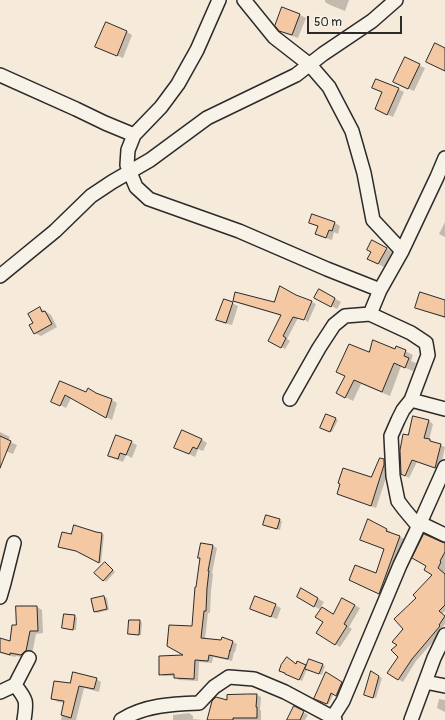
<!DOCTYPE html>
<style>
body{margin:0}
#map{position:relative;width:445px;height:720px;overflow:hidden;background:#f6eada;font-family:Pangolin,sans-serif}
canvas{display:block}
.scale{position:absolute;left:307px;top:16px;width:95px;height:18px;box-sizing:border-box;border:2px solid #2b2b2b;border-top:0;padding-left:5px;font-size:12px;line-height:14px;white-space:nowrap;color:#2b2b2b;-webkit-text-stroke:3px #f7f3e8;paint-order:stroke}
</style>
<div id="map">
<canvas width="445" height="720"></canvas>
<div class="scale">50 m</div>
</div>
<script>
const context = document.querySelector('canvas').getContext('2d');
context.lineJoin = 'round';
function paint(path, color) { context.fillStyle = color; context.fill(path, 'evenodd'); }
function stroke(path, color, width, dash) { context.strokeStyle = color; context.lineWidth = width; context.lineCap = dash ? 'butt' : 'round'; context.setLineDash(dash || []); context.stroke(path); }
paint(new Path2D(`
 M325 0H349L345 11 330 5 325 2Z
 M283 8 300 15 306 18 298 38 286 34 280 30Z
 M127 32 132 35 123 58 102 49Z
 M405 59 425 68 414 91 400 85Z
 M398 89 404 92 393 117 381 112Z
 M445 222V237L439 234Z
 M311 223H335L340 226 338 234 334 232 332 240 322 237 316 234 319 227Z
 M373 241 392 252 384 267 374 262Z
 M319 290 341 302 337 309 315 297Z
 M296 296 311 302 303 320 298 318 287 339 290 341 285 349 269 340 282 316 238 303 234 301 274 303Z
 M445 301V318L421 310 416 307Z
 M312 302 316 304 308 322 305 320Z
 M232 303 238 306 232 325 223 323 218 319Z
 M40 308 51 315 57 327 41 336 35 333 34 324Z
 M397 347 413 355 411 361 416 363 413 371 401 366 390 396 361 384 353 401 345 397 346 377 337 372 369 353 396 350Z
 M61 382 86 393 112 400 117 403 112 420 71 398 66 408 58 404Z
 M414 417 429 421 433 424 429 440 445 447 440 470 417 462 409 478 402 474 409 436Z
 M335 419 338 420 332 432 324 429Z
 M0 432 10 437 8 441 17 445 13 454 0 449Z
 M201 439 207 443 203 451 198 449 195 457 176 448Z
 M131 442 137 445 132 458 126 455 123 462 109 456Z
 M384 460 389 463V469L376 508 343 496 338 493 371 478Z
 M266 516 282 521 280 530 264 525Z
 M368 520 391 532V533L405 539 384 596 355 582 376 574 385 549 366 542Z
 M101 534 104 535 101 563 79 552 62 548 72 536Z
 M202 544 213 546 217 548 212 573 213 574 211 591 210 613H208L205 639 233 642 237 644 235 652H234L232 661 213 657 212 663 199 662 198 681 179 680 175 677V676H164L160 674 187 656 193 627 201 559 199 558Z
 M445 544V611L442 614 445 616V624L442 628 444 629 416 661 403 682 389 673 399 657 398 645 417 599 434 575Z
 M107 565 115 572 106 582 103 580Z
 M302 590 324 602 321 607 334 615 343 599 360 608 349 627 352 629 340 647 335 644 324 622 321 610 298 597Z
 M104 597 107 598 109 610 97 613 95 611Z
 M275 605 281 608 277 619 257 612Z
 M37 607 42 610 43 633 36 634 32 654 27 658 16 656 15 657 0 653V639L11 642 17 626Z
 M65 615 75 616 77 618 76 630 66 629 63 628Z
 M140 621 142 623 141 635H132L129 633Z
 M298 662 307 666 322 665 325 666 322 675 307 669 302 681 289 675Z
 M326 673 344 684 339 696 334 693 329 704 318 700Z
 M371 673 382 678 376 698 367 696Z
 M96 679 101 682 99 692 84 688 76 720H61L65 703 58 702 52 699 71 685Z
 M257 695 261 697 260 710H261V720H208L228 701Z
 M439 699 445 700V712L437 708Z
 M294 707 308 715 305 720H288Z
 M189 713 193 716V719L204 720H173V715Z`), '#0003');
const building = new Path2D(`
 M282 7 300 14 292 35 279 31 275 26Z
 M106 22 127 31 117 56 95 47Z
 M435 43 445 48V71L426 62Z
 M405 57 420 64 408 89 393 82Z
 M376 79 399 88 387 115 375 109 382 92 372 88Z
 M312 214 335 222 332 231 329 230 326 238 315 234 318 226 309 223Z
 M372 240 387 248 378 264 367 259 371 252 367 250Z
 M280 286 296 295 312 301 304 320 293 317 283 336 286 338 281 348 268 341 281 315 233 301 235 292 274 302Z
 M319 289 335 298 331 307 314 298Z
 M420 292 445 300V317L415 308Z
 M224 299 233 302 226 323 216 320Z
 M40 307 42 312 45 311 52 324 34 334 29 325 33 323 28 314Z
 M373 340 395 349 396 346 406 350 404 356 409 358 405 368 394 363 382 392 354 380 345 398 336 393 345 376 336 372 349 344 369 352Z
 M60 381 86 392 88 388 96 393 112 399 106 418 65 395 60 406 51 402Z
 M326 414 336 418 330 432 320 428Z
 M413 416 429 420 424 438 430 439V441L441 444 435 468 412 460 405 476 401 474 400 450 403 434 408 435Z
 M182 430 202 439 197 449 193 447 189 454 174 448Z
 M116 435 132 441 126 455 120 453 118 459 108 456Z
 M0 436 11 441 0 468Z
 M380 458 384 459V465L371 506 337 494 340 484 338 483 343 468 371 477Z
 M266 515 280 519 277 529 263 525Z
 M368 519 387 529 386 531 400 536 379 594 349 580 355 565 376 573 384 549 360 540Z
 M74 525 96 532 102 533 99 563 76 551 58 547 62 532 71 534Z
 M424 534 442 542 445 543V552L440 561 441 562 438 568 445 574V605L439 611 445 616 439 625 440 626 412 659 398 680 387 673 398 657 391 650 397 645 392 642 403 629 394 619 416 598 413 595 432 575 424 570 426 566 412 558Z
 M201 543 213 545 208 571H209L207 588 206 611H204L201 638 221 640 222 637 233 641 230 651V650L228 659 209 655 208 661 195 660 194 679 174 678V674L159 675V656L183 655 167 646 169 625 192 626 195 587H196L200 558H198Z
 M105 562 113 570 103 581 94 573Z
 M301 588 318 598 314 607 297 597Z
 M104 596 107 609 94 612 91 599Z
 M255 596 276 604 271 617 250 609Z
 M342 598 355 605 344 624 347 626 335 645 316 633 323 622 315 617 322 607 333 614Z
 M16 606H37L38 631H30L26 651 24 652 21 655 10 653V655L0 652V638L10 641 12 625H16Z
 M64 614 75 615 73 630 62 628Z
 M129 620H140L139 635 128 634Z
 M287 657 296 664 297 661 306 665 299 680 285 674V673L279 671 281 665Z
 M309 659 323 664 319 674 305 669Z
 M371 671 379 676 373 698 364 695Z
 M73 672 97 678 94 689 79 686 71 718 61 715 64 701 51 699 54 681 70 683Z
 M326 672 342 682 336 696 331 693 327 704 314 699Z
 M248 694H257L256 707H257V718H233V720H207L212 701 216 697 227 700V695Z
 M294 706 304 711 300 720H287Z`);
paint(building, '#f3c8a2');
stroke(building, '#2b2b2b', 1);
const minor = new Path2D(`
 M219 0 197 50 178 84 161 107 134 135 128 150 127 165 136 187 149 199 239 231 327 269 380 290
 M244 0 274 37 310 65 329 87 352 131 364 173 373 220 402 251
 M0 75 76 109 105 123 134 135
 M0 276 55 231 91 196 112 182 150 160 207 118 296 75 323 54 372 21 396 0
 M370 314 380 290 402 251 437 177 445 158
 M290 399 319 348 334 325 345 316 370 314 411 333 426 343 428 355 411 400 403 410 398 420 391 436 393 476 398 501 404 509 419 527
 M411 400 445 409
 M420 523 445 535
 M0 597 4 583 14 543
 M425 682 445 686
 M0 692 15 685
 M24 720C27 701 27 700 15 685L29 658
 M121 720C145 705 172 704 199 703L214 687 229 677 254 679 285 692 315 708 332 717 335 720
 M331 720 343 701 400 565 420 523 445 467
 M411 720 434 658 445 635`);
stroke(minor, '#2b2b2b', 16);
stroke(minor, '#f7f3e8', 13);
</script>
